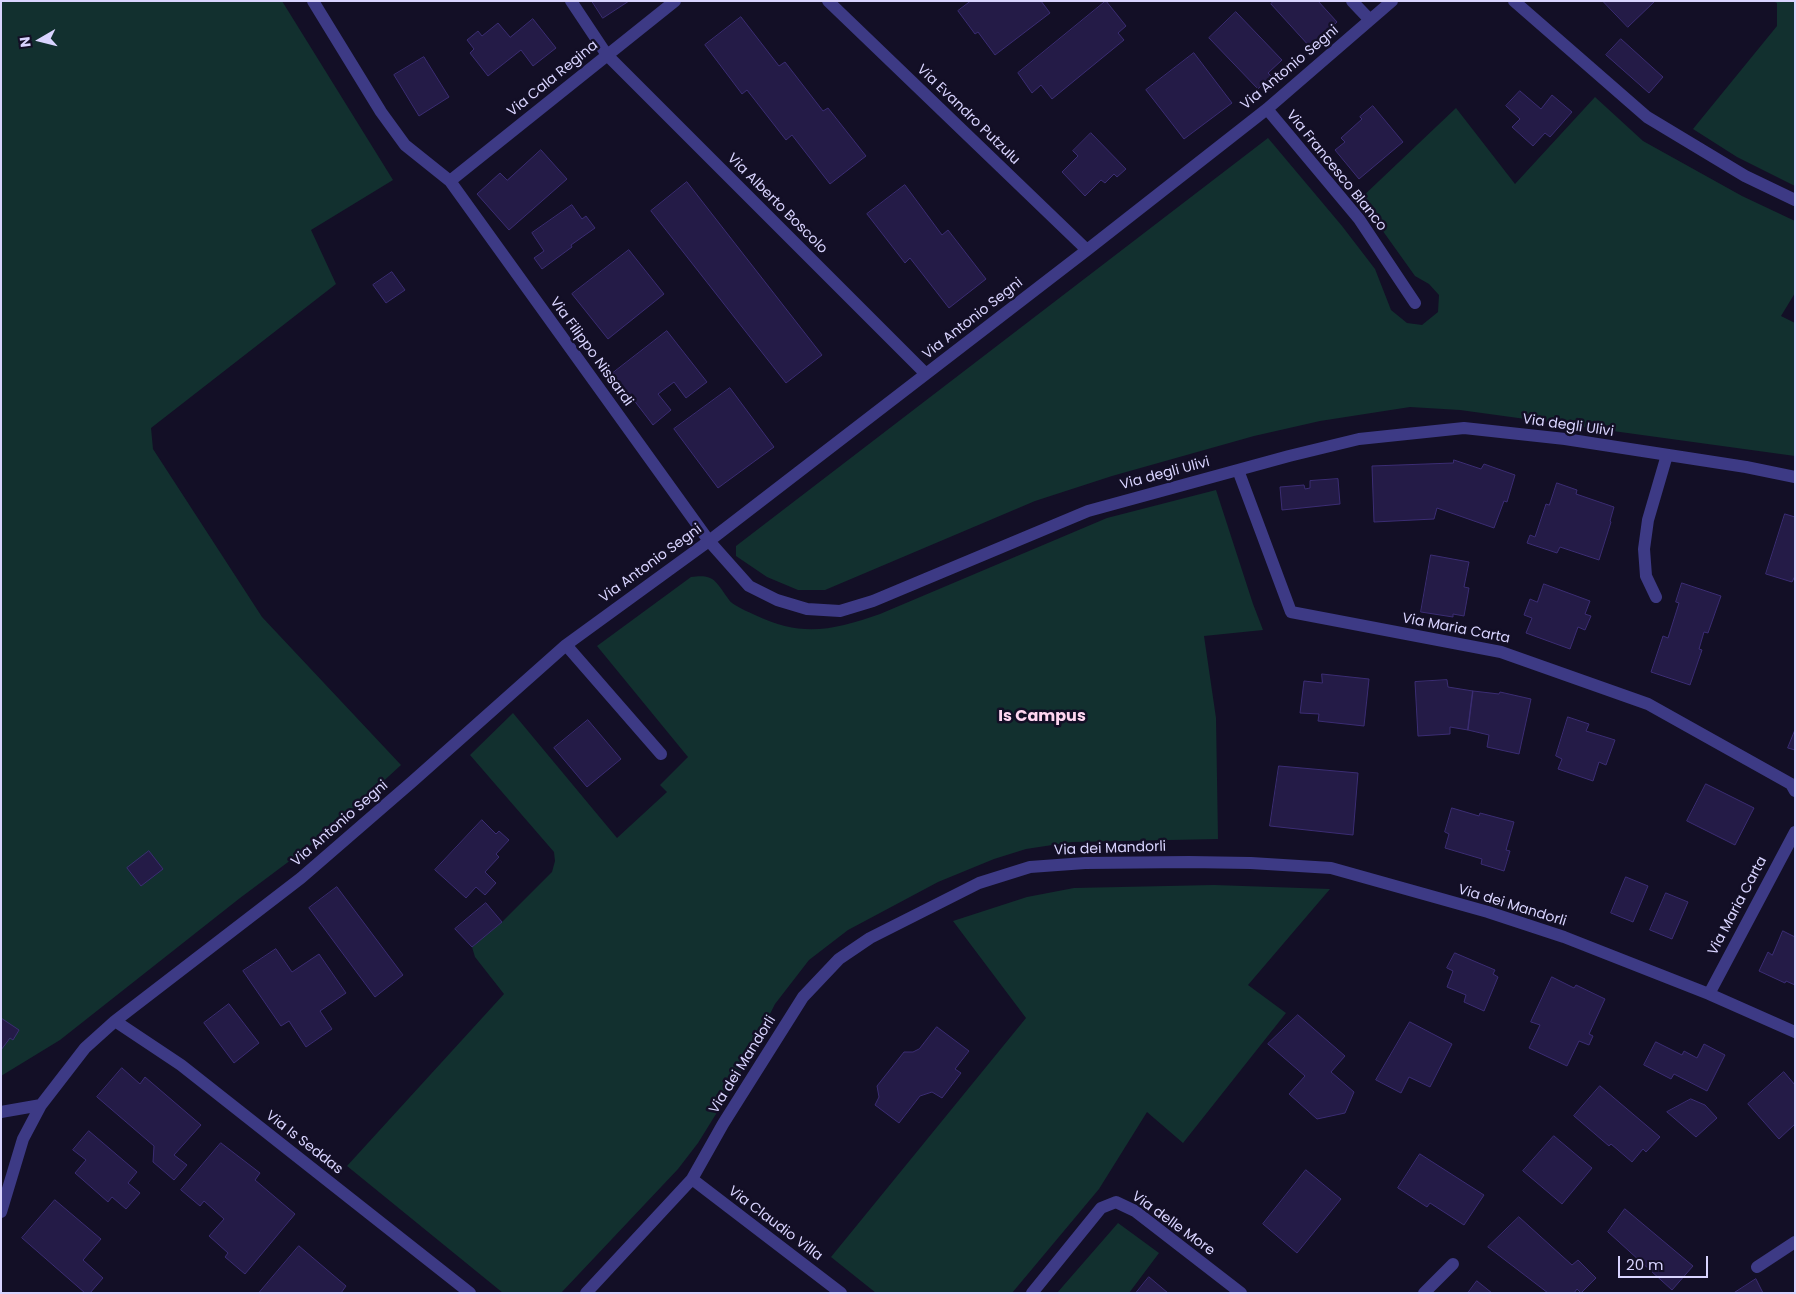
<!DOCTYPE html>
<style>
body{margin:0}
#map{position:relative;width:1796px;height:1294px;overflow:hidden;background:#130f26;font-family:Poppins,sans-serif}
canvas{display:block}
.frame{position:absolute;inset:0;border:2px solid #d9d4ff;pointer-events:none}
.north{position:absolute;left:15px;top:15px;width:50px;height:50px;-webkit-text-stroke:4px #130f26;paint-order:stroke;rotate:262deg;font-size:14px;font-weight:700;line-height:20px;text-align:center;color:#d9d4ff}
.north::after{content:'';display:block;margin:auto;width:18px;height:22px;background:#d9d4ff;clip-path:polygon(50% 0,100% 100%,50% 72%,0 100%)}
.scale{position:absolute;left:1618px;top:1256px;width:90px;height:22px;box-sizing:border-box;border:2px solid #d9d4ff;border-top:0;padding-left:6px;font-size:15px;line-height:18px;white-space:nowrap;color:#d9d4ff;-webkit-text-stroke:4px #130f26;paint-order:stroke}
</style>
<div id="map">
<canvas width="1796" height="1294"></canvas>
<div class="frame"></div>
<div class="north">N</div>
<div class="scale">20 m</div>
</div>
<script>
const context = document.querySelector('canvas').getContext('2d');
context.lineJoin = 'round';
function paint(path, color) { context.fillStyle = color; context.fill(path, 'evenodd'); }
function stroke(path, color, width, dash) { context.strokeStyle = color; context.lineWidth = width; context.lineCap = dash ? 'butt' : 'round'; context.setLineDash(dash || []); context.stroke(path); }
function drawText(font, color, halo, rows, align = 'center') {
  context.font = font + ' Poppins,sans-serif'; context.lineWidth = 5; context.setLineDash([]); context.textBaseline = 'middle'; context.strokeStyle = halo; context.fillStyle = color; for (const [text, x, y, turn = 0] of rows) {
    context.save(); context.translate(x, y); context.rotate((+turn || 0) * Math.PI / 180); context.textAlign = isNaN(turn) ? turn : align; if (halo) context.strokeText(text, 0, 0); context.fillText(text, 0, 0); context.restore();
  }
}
paint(new Path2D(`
 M1 1H282L393 180 311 230 336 284 151 428 153 449 262 617 401 765 327 833 240 898 60 1040 1 1076Z
 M1773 1H1795V186L1737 157 1693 129 1777 26V3Z
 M1595 97 1643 141 1742 196 1795 221V293L1781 316 1795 323V456L1460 410 1410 407 1320 421 1254 436 1112 476 1035 501 825 590H798L767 577 736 556V546L1268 138 1342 226 1375 269 1391 310 1407 323 1422 325 1438 312 1439 295 1429 284 1415 276 1360 199 1456 108 1515 184Z
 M1216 490 1253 604 1263 630 1204 636 1216 718 1218 839 1072 842 1026 849 994 859 938 882 848 930 809 960 775 1004 734 1085 698 1143 678 1169 561 1293H503L347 1166 504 994 475 957 472 947 502 922 552 872 555 861 554 852 470 755 513 713 617 838 667 792 660 785 688 757 597 646 691 577C713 574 715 580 727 597 729 600 731 603 735 605 741 609 749 612 755 615 803 638 833 630 880 614L1107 518Z
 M1214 885 1330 889 1248 985 1286 1013 1183 1143 1147 1112 1099 1189 1012 1293H876L831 1257 1026 1018 953 921 1027 897 1074 888Z
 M1118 1223 1159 1253 1129 1293H1057Z`), '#12302f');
const building = new Path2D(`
 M592 1H629L603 18Z
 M971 1H1041L1050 13 995 55 978 32 975 34 958 11Z
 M1106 1 1126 26 1118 33 1124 40 1052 99 1041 85 1032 93 1018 73Z
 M1274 1H1318L1337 22 1310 47 1271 4Z
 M1603 1H1655L1628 27Z
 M1236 12 1282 60 1268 73 1271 76 1258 89 1209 38Z
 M741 17 779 66 785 62 823 111 828 108 866 156 830 184 792 135 786 140 747 90 742 94 705 45Z
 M533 19 556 48 533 66 521 50 488 76 470 53 474 49 467 40 478 31 482 36 498 23 510 37Z
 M1621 39 1663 77 1649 93 1606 55Z
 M1194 53 1232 103 1184 139 1146 90Z
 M424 57 449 97 419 116 394 75Z
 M1520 91 1541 109 1552 95 1572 112 1550 137 1545 133 1533 146 1512 127 1520 119 1506 106Z
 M1373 106 1403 142 1359 179 1335 150 1345 142 1341 138 1362 119 1360 117Z
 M1091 133 1126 169 1117 177 1114 174 1105 183 1101 180 1085 196 1062 172 1078 156 1073 151Z
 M541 150 567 179 509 230 477 194 500 173 507 180Z
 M687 182 822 355 786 383 651 211Z
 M905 185 942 235 948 230 986 279 949 308 910 258 905 263 867 214Z
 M572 205 582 219 586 216 595 228 571 245 572 247 542 269 534 258 544 251 532 233Z
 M629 250 664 294 608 339 572 294Z
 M392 272 405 290 386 303 373 285Z
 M667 331 707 382 686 398 674 382 658 394 671 410 653 425 613 373Z
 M730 388 774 447 718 488 674 429Z
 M1454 460 1481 469 1484 464 1515 475 1507 502 1504 501 1494 528 1437 508 1434 519 1374 522 1372 466 1453 463Z
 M1338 479 1340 504 1282 510 1280 487 1304 485 1305 489 1310 488V481Z
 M1557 483 1577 490 1576 494 1614 507 1610 521 1611 522 1599 560 1560 547 1557 553 1527 543 1530 535 1535 537 1546 504 1549 505Z
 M1785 514 1795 517V576L1792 582 1766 574Z
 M1431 555 1469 562 1464 587 1469 588 1464 616 1453 614V617L1421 612Z
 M1682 583 1721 596 1708 633 1704 632 1699 649 1702 650 1690 685 1651 672 1663 636 1668 638 1679 603 1676 602Z
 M1544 584 1590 601 1585 614 1591 616 1585 630 1578 627 1570 649 1526 633 1532 618 1524 615 1530 599 1537 602Z
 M1322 674 1369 679 1364 726 1318 721 1319 714 1300 713 1304 681 1322 683Z
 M1447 680 1448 687 1473 691 1468 730 1450 727V734L1418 736 1415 682Z
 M1473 691 1499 694 1500 692 1531 699 1519 754 1487 747 1489 735 1468 730Z
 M1568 717 1589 724 1586 731 1615 740 1606 765 1599 762 1593 781 1558 769 1562 759 1556 756Z
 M588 720 621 759 587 787 554 748Z
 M1795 730V750L1788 748Z
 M1279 766 1358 773 1353 835 1270 826Z
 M1706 784 1754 808 1735 845 1687 821Z
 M1452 808 1479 816 1480 813 1514 822 1506 850 1510 851 1504 871 1481 864 1482 859 1445 848 1449 834 1445 832Z
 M482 820 496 834 499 831 509 840 496 854 499 857 485 872 496 883 485 895 476 887 466 898 435 870Z
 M149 851 163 869 141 886 127 868Z
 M1626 877 1648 886 1633 922 1611 913Z
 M337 887 403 975 375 997 309 908Z
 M1666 893 1688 902 1672 939 1650 930Z
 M486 903 502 922 472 947 455 929Z
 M1783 931 1795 937V985L1786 981 1785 983 1759 971 1768 952 1772 955Z
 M276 949 292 972 319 954 346 993 320 1011 332 1029 306 1047 289 1021 281 1026 243 971Z
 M1455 953 1495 970 1493 974 1498 977 1484 1011 1464 1002 1466 995 1447 987 1453 971 1447 968Z
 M1552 977 1574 988 1576 985 1605 999 1589 1034 1593 1036 1589 1045 1579 1041 1567 1066 1529 1048 1540 1025 1531 1022Z
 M229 1004 259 1043 234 1063 204 1023Z
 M1298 1015 1345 1056 1331 1072 1354 1092 1345 1113 1317 1119 1289 1094 1305 1076 1268 1044Z
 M1 1018 19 1030 13 1040 10 1038 1 1050Z
 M1410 1022 1452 1044 1430 1087 1409 1077 1401 1093 1376 1080Z
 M937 1027 969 1051 955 1069 961 1073 942 1098 932 1092 920 1096 899 1123 875 1105 879 1097 877 1086 904 1052H913L919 1049Z
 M1656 1042 1682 1055 1684 1051 1697 1058 1704 1044 1725 1055 1707 1091 1674 1074 1671 1079 1644 1065Z
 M122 1068 140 1084 145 1077 201 1125 174 1155 187 1165 174 1180 153 1162 154 1146 97 1097Z
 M1784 1072 1795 1085V1124L1779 1139 1748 1104Z
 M1600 1086 1660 1137 1646 1152 1643 1149 1632 1162 1611 1144 1609 1146 1574 1116Z
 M1691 1099 1705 1105 1717 1118 1696 1137 1667 1112Z
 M89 1131 137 1172 128 1183 140 1193 126 1209 112 1197 108 1202 75 1173 86 1160 73 1150Z
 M1554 1136 1592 1168 1562 1204 1523 1171Z
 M221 1143 260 1173 255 1180 295 1214 245 1274 225 1257 228 1253 209 1236 224 1219 204 1201 200 1206 181 1190Z
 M1420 1154 1484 1195 1464 1225 1430 1203 1427 1207 1398 1188Z
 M1306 1170 1341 1199 1297 1253 1263 1224Z
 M55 1200 101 1239 83 1260 103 1278 90 1293H85L22 1238Z
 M1625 1209 1693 1266 1672 1290 1608 1232Z
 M1519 1217 1572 1265 1578 1260 1596 1278 1581 1293 1577 1289 1574 1293H1548L1488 1247Z
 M299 1246 346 1286 341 1293H259Z
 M1149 1277 1168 1293H1136Z
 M1756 1279 1763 1293H1734Z
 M1477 1281 1492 1293H1468Z`);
paint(building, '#241b47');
stroke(building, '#3b2d73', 1);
stroke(new Path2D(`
 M313 1 381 112 405 145 450 181 709 541 749 586 777 600 807 609 840 611 873 601 1088 511 1289 456 1359 439 1464 428 1565 439 1746 467 1795 477
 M571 1 607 55 926 374
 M828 1 1087 250
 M1352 1 1370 20
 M1514 1 1647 117 1745 176 1795 200
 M1267 109 1359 219 1415 303
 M450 181 675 1
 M1238 470 1291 612 1501 652 1648 704 1791 784 1795 791
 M1656 597 1646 576 1644 549 1648 520 1667 455
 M566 645 661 754
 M1709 994 1795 832
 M115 1021 181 1065 470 1293
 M1 1112 41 1105
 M692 1179 841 1293
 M1 1212 23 1139 41 1105 85 1048 115 1021 301 878 413 781 566 645 709 541 1087 250 1267 109 1392 1
 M1757 1267 1795 1242
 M586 1293 692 1179 723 1124 803 997 839 959 870 938 979 883 1030 867 1085 863 1189 862 1251 863 1331 868 1488 912 1564 937 1709 994 1795 1032
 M1032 1293 1101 1208 1116 1202 1135 1211 1241 1293
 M1424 1293 1453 1264`), '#3d3a85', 12);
drawText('14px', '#d9d4ff', '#130f26', [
 ["Via Antonio Segni",1290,68,-40],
 ["Via Cala Regina",553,79,-39],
 ["Via Evandro Putzulu",968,115,44],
 ["Via Francesco Blanco",1336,171,51],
 ["Via Alberto Boscolo",777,204,45],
 ["Via Antonio Segni",973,319,-38],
 ["Via Filippo Nissardi",591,352,54],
 ["Via degli Ulivi",1568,426,8],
 ["Via degli Ulivi",1165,474,-15],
 ["Via Antonio Segni",651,564,-36],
 ["Via Maria Carta",1456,629,11],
 ["Via Antonio Segni",340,824,-41],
 ["Via dei Mandorli",1110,849,-2],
 ["Via dei Mandorli",1512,906,17],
 ["Via Maria Carta",1738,906,-62],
 ["Via dei Mandorli",743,1065,-58],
 ["Via Is Seddas",304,1143,38],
 ["Via Claudio Villa",775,1224,37],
 ["Via delle More",1173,1224,36]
]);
drawText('bold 16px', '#ffd6f0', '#130f26', [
 ["Is Campus",1042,717]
]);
</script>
